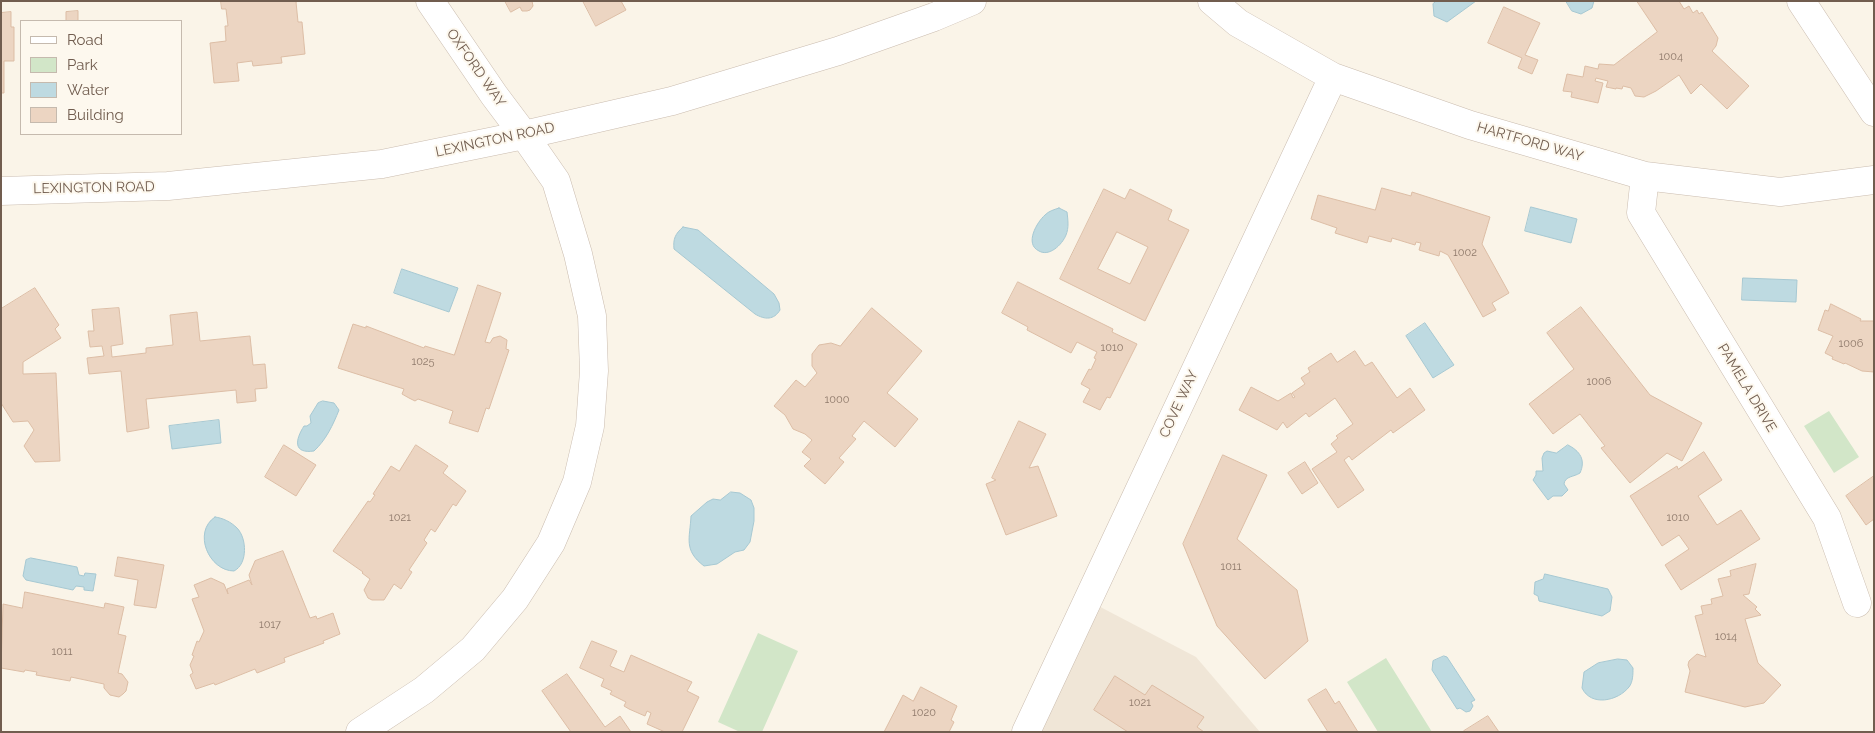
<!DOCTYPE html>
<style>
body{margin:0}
#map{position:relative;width:1875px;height:733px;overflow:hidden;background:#faf4e8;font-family:Raleway,sans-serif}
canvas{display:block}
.frame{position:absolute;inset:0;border:2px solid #715d4f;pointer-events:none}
.legend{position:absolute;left:20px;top:20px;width:162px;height:115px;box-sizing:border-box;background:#fdf8ee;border:1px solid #c5baae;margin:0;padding:6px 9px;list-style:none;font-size:15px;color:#715d4f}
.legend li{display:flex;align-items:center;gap:10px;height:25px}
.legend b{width:25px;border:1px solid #c5baae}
</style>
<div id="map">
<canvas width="1875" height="733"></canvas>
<div class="frame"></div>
<ul class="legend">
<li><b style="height:6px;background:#fff"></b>Road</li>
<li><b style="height:14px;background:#d2e6c8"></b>Park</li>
<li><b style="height:14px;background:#bedae1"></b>Water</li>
<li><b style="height:14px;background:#ecd5c2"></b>Building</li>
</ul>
</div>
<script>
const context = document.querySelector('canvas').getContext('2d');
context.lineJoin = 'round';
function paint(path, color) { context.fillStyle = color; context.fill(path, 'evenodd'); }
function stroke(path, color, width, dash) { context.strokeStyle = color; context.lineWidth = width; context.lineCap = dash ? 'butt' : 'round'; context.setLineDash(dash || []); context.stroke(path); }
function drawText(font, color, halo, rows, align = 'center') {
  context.font = font + ' Raleway,sans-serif'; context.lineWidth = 4; context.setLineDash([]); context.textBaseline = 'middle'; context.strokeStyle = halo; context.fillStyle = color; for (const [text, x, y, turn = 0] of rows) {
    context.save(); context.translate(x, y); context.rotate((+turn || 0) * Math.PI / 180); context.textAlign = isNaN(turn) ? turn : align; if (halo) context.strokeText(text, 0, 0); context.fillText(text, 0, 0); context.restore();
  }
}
paint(new Path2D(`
 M1087 600 1196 657 1260 732H1026Z`), '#f0e6d7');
paint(new Path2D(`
 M1829 411 1859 457 1834 473 1804 426Z
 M758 633 798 651 762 732H740L718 722Z
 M1386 658 1432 732H1378L1347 682Z`), '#d2e6c8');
const water = new Path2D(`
 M1437 1H1476L1447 22 1434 16 1433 4Z
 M1566 1H1594L1592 8 1581 14 1572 11Z
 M1531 207 1577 219 1571 243 1525 231Z
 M1059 208 1067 212C1068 220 1069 228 1066 235 1062 245 1049 257 1039 251 1024 244 1037 222 1045 215 1049 211 1053 210 1059 208Z
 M683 227 698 230 774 294 779 303 780 310C774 320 765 320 755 314L674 249C673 239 675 234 683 227Z
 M402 269 458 288 449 312 394 293Z
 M1743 278 1797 280 1796 302 1742 300Z
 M1425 323 1454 365 1433 378 1406 336Z
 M323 401 334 403 339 410C333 425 326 440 314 451 293 454 295 440 304 426H307L311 423 310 416 318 403Z
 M219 420 221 443 172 449 169 426Z
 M1568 445C1580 451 1586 460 1580 473 1574 477 1565 476 1564 484L1568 490 1562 496H1553L1548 500 1533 480 1536 475V471H1543L1542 458 1544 453 1547 451 1556 453Z
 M731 492 740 493 751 500 754 508V521L750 542 744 550 735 552 717 564 704 566C683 550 690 538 691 516L707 502 713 499 720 500Z
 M215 517C223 518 231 522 237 528 247 538 248 564 234 571 209 571 192 532 215 517Z
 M31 558 77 567 79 575 84 576 85 573 96 574 93 591 84 590V587L76 586 73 590 26 580 23 576 26 560Z
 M1545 574 1608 589 1612 597 1610 611 1602 616 1539 601 1538 596 1534 594 1535 582 1543 579Z
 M1444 656 1447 657 1475 700 1471 702 1473 706 1470 711 1466 712 1460 708 1457 709 1432 670 1433 661Z
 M1618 659 1627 660 1633 668C1633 674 1633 682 1629 687 1618 701 1591 707 1582 688L1584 672 1598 663Z`);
paint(water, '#bedae1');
stroke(water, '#a6c8d2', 1);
const building = new Path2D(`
 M221 1H299L296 2 298 22H302L305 54 281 57 282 63 253 66 252 61 237 63 239 81 214 83 210 43 226 41 225 26H228L226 9H222Z
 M505 1H532L533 6 530 10 527 11H522L520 7 511 12Z
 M583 1H621L626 10 596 26Z
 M1637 1H1679L1684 9 1689 6 1693 13 1697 10 1699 14 1702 12 1718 38 1716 46 1712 51 1749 86 1727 109 1701 84 1691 94 1679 75 1656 91 1644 97 1635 96 1631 88 1623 86 1622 89 1616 88V89L1606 87 1608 81 1596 78 1595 81 1603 83 1598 103 1571 97 1572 92 1563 91 1567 74 1583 77 1585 66 1598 69 1599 64 1614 65 1657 32Z
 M1504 7 1540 23 1525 55 1538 60 1532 74 1518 68 1522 58 1488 43Z
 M78 11V21H66V12Z
 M11 12V27H14V61H4V93H1V13Z
 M1382 188 1411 196 1412 192 1490 217 1482 244 1509 293 1492 303 1496 310 1483 317 1448 255 1440 251 1439 256 1419 250 1421 243 1416 242 1415 245 1392 238 1391 242 1369 236 1367 243 1335 233 1337 228 1311 219 1318 195 1375 210Z
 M1104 189 1125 199 1130 189 1172 210 1168 220 1189 230 1145 321 1060 279ZM1117 232 1148 247 1130 284 1098 269Z
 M1018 282 1113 329 1112 332 1137 344 1110 398 1107 397 1100 410 1083 402 1090 389 1081 384 1089 369 1091 370 1096 359 1094 358 1097 352 1077 342 1071 353 1027 330 1028 327 1002 313Z
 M478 285 501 293 485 342 490 343 493 338 500 336 507 340 506 349 509 350 489 409 486 408 478 432 449 423 453 411 418 399 415 401 409 398 402 394 404 389 338 368 353 324 366 328V326L424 348 425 346 454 355Z
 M35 288 59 325 55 329 61 338 23 362V374L56 373 60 461 35 462 24 446 34 430 28 421 13 422 1 403V309Z
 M1831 304 1861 319 1860 321H1874V372L1862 371 1845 363 1844 364 1832 359 1833 357 1825 353 1833 336 1818 330 1825 310 1828 311Z
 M1581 307 1650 395 1702 423 1682 461 1667 453 1630 483 1601 448 1605 446 1580 414 1553 434 1529 404 1574 369 1547 333Z
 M119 308 123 344 111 346 112 357 146 353V348L173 345 170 315 197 312 200 341 250 336 253 365 265 364 267 388 255 389 256 401 237 403 236 390 146 399 149 428 127 432 121 371 89 374 87 358 104 356 102 346 90 347 88 331H94L92 310Z
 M872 308 922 351 887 393 918 419 895 447 864 421 852 436 856 439 839 458 844 462 825 484 804 466 811 459 802 452 812 440 805 434 793 429 785 415 774 406 796 380 805 387 817 373 812 366V354L819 345 831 343 840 346Z
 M1355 351 1365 366 1372 362 1397 398 1410 388 1425 410 1393 433 1391 430 1352 460 1349 456 1344 460 1364 490 1338 508 1312 469 1337 452 1331 444 1338 438 1336 436 1353 424 1335 398 1309 417 1306 413 1287 428 1283 422 1277 430 1239 410 1251 387 1278 401 1291 393 1293 398 1295 397 1292 393 1305 384 1301 378 1310 372 1308 368 1331 353 1337 362Z
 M1019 421 1046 434 1029 468 1038 466 1057 516 1006 535 986 484 996 480 992 478Z
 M284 445 316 465 296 496 265 477Z
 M416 445 448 466 443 473 466 491 456 506 453 504 435 532 431 529 424 540 427 543 409 570 412 572 401 589 394 584 384 600H372L368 598 364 590 370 579 362 573 363 572 333 551 368 501 370 502 375 495 373 494 391 466 399 471Z
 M1704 452 1722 480 1698 496 1717 525 1741 510 1760 539 1681 590 1665 565 1689 549 1679 535 1662 546 1630 496 1677 466 1678 469Z
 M1223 455 1267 475 1237 539 1297 590 1308 641 1265 679 1217 626 1183 544Z
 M1305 462 1318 483 1302 494 1288 473Z
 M1874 476V519L1866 525 1846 496Z
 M283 551 310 618 316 616 317 619 333 613 340 634 323 641 324 643 284 658 285 662 257 673 255 669 215 685 214 683 196 689 190 675 193 673 190 665 194 656 192 655 197 641 199 642 204 631 192 599 199 597 194 585 211 578 224 584 228 594 227 589 249 580 252 585 249 575 255 561Z
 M118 557 164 565 156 608 134 605 138 580 115 576Z
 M1756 564 1749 594 1743 595 1757 607 1755 609 1761 615 1745 619 1758 663 1781 685 1764 703 1745 707 1685 692 1690 671 1688 665 1689 661 1697 654 1706 657 1695 616 1703 614 1701 606 1712 604 1711 599 1723 596 1718 579 1731 576 1730 571Z
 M25 592 104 608 105 603 124 607 118 634 126 636 118 673 122 674 128 682 126 691 123 694 119 697 110 695 104 688V684L71 677 70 681 36 675 37 672 25 670 24 672 1 668 3 604 22 608Z
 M592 641 617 651 610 666 624 672 631 655 692 682 687 691 699 697 682 732H665L647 724 651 713 647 711 645 716 629 709 624 706 626 702 610 694 612 691 601 686 604 679 580 668Z
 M567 674 605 727 620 716 631 732H571L542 691Z
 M1115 676 1145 695 1152 685 1204 717 1197 727 1204 732H1128L1094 710Z
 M921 687 957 706 951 720 954 722 949 732H884L903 695 913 701Z
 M1326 689 1335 704 1339 701 1358 732H1328L1308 700Z
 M1488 716 1499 732H1465L1464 731Z`);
paint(building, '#ecd5c2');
stroke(building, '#dcbda5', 1);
const minor = new Path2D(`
 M1212 1 1238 23 1333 77 1470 125 1645 176 1780 192 1874 180
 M1801 1 1874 112
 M1645 176 1641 213 1827 518 1857 603
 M1 191 168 186 382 164 524 135 672 101 838 51 934 17 972 1
 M360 732 424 690 473 649 515 599 551 543 577 482 590 426 594 371 592 316 578 254 556 181 524 135 494 95 430 1
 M1026 732 1333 77`);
stroke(minor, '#cabcaf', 29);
stroke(minor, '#fff', 28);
drawText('11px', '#907b6c', null, [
 ["1004",1671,57],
 ["1002",1465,253],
 ["1006",1851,344],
 ["1010",1112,348],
 ["1025",423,362],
 ["1006",1599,382],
 ["1000",837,400],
 ["1021",400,518],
 ["1010",1678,518],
 ["1011",1231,567],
 ["1017",270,625],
 ["1014",1726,637],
 ["1011",62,652],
 ["1021",1140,703],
 ["1020",924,713]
]);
drawText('14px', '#715d4f', '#fdf8ee', [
 ["OXFORD WAY",476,68,55],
 ["LEXINGTON ROAD",495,140,-12],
 ["HARTFORD WAY",1530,142,16],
 ["LEXINGTON ROAD",94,188,-1],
 ["PAMELA DRIVE",1747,388,59],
 ["COVE WAY",1179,404,-65]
]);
</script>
